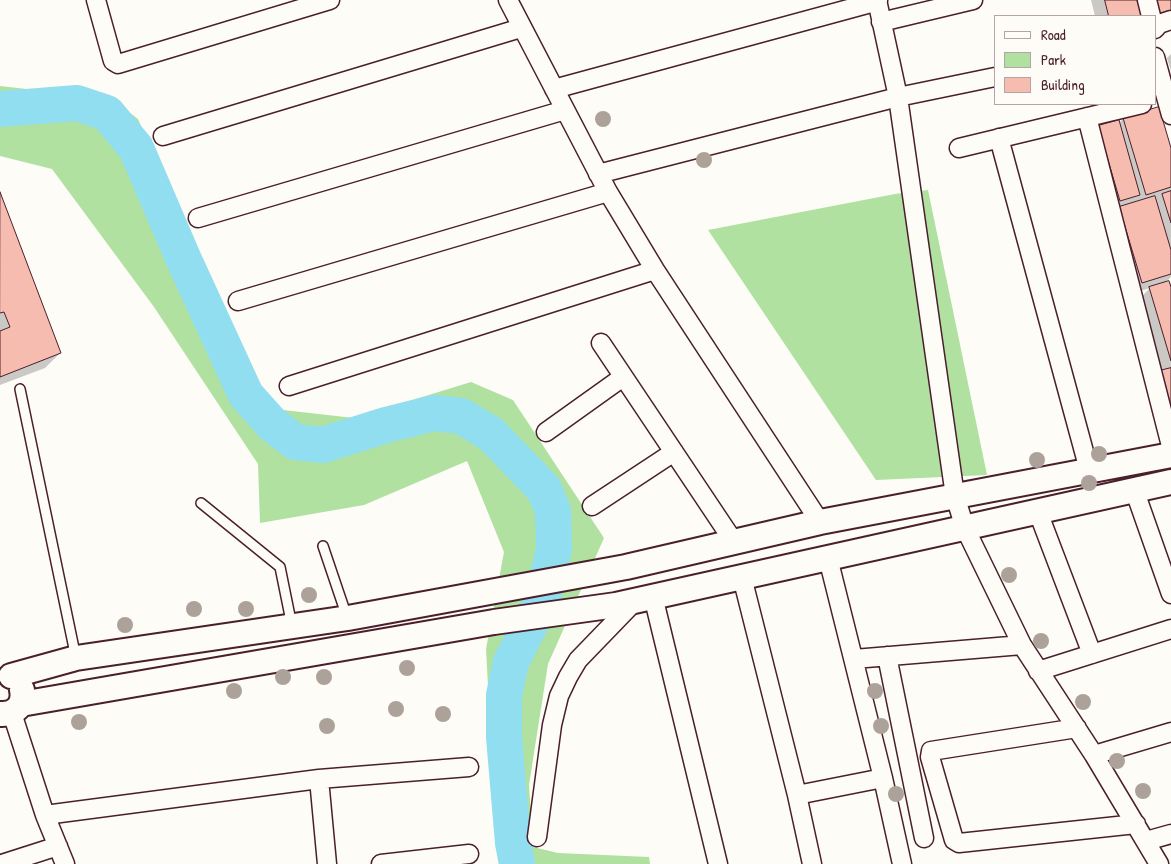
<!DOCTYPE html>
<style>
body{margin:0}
#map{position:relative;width:1171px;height:864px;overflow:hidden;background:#fdfcf7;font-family:"Patrick Hand",sans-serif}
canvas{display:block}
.legend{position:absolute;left:994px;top:15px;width:162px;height:90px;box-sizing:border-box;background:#fdfcf7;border:1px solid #b5a4a5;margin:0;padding:6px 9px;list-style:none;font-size:15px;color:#4a1f2b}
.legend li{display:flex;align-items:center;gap:10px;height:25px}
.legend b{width:25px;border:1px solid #b5a4a5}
</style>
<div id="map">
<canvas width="1171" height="864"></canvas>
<ul class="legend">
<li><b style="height:6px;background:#fdfcf7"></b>Road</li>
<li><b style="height:14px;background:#b0e1a1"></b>Park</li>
<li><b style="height:14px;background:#f6bcaf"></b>Building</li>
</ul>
</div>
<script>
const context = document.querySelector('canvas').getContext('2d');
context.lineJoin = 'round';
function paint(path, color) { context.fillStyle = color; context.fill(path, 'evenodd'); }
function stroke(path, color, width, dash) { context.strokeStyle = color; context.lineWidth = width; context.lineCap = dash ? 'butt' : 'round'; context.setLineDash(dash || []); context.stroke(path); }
paint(new Path2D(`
 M0 86 53 92 120 105 138 119 183 223 215 303 259 397 283 410 354 418 471 382 513 400 604 538 548 664 529 785 533 847 558 853 649 857 650 864H504L495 814 486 649 504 552 467 461 364 505 260 523 258 464 154 307 52 169 0 156Z
 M928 190 987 475 876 480 708 230 895 194Z`), '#b0e1a1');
paint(new Path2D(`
 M1091 0H1171V19L1155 16H1095Z
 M1171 54V71L1167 58Z
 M1123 119 1171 152V277L1164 284H1169L1171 282V458L1138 300 1150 288 1130 294 1087 139 1118 124Z
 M0 196 60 353 45 368 0 385Z`), '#0003');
stroke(new Path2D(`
 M0 109 77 103 107 113 136 148 184 260 246 395 272 424 295 442 323 445 386 425 434 413 461 416 491 434 544 489 553 511 554 549 542 601 511 662 504 695V737L513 843 517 864`), '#90deef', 36);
const building = new Path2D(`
 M1105 0H1141L1144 16H1109Z
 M1155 0H1171V11L1158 14Z
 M1159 107 1171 148V187L1146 195 1123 118Z
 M1119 120 1140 195 1120 201 1098 126Z
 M1171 191V223L1162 194Z
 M0 192 61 353 0 377V331L10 327 4 312 0 313Z
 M1155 196 1171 250V274L1142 283 1119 207Z
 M1169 281 1171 287V361L1149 287Z
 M1171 368V412L1159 371Z`);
paint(building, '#f6bcaf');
stroke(building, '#4a1f2b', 1);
const lane = new Path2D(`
 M20 389 76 658
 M201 503 280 567 292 626
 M323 546 347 617`);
const street = new Path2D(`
 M96 0 113 61 118 64 330 0
 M508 0 608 192 655 270 820 522
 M877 0 898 97 955 496 965 528 1022 645 1094 755 1159 864
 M1147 0 1151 16
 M881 22 973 0
 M1155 29 1159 24 1171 20
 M1155 57 1171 115
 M554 89 878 1
 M1087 117 1171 446
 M163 136 521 28
 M999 138 1089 470
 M959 148 1142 104
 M598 174 898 97 995 77
 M198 218 565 110
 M238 301 608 192
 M601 343 734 542
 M289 386 655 270
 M546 432 623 377
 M1134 489 1171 594
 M592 506 674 452
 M1038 512 1092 654
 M828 558 883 778 902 864
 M742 577 797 795 812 864
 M653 596 718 864
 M887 656 924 838
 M854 659 1022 645
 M1038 671 1171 629
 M12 713 45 815 65 864
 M1077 728 931 751 930 757 954 840 959 843 1136 824
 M1094 755 1171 732
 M319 779 327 864
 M797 795 883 778
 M45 815 319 779 469 767
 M537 837 552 725 559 696 568 677 578 660 635 601
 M1146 841 1171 834
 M2 864 58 846
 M381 864 469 854`);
const secondary = new Path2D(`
 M11 676 76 658 348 618 626 567 820 522 1171 455
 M21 704 494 622 616 605 1171 482
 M0 714C15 715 25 705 22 690`);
stroke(lane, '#4a1f2b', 12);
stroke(street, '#4a1f2b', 21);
stroke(secondary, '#4a1f2b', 28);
stroke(lane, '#fdfcf7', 9);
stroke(street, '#fdfcf7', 18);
stroke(secondary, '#fdfcf7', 24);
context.fillStyle = '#aca29a';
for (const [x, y] of [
 [603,119],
 [704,160],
 [1099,454],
 [1037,460],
 [1089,483],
 [1009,575],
 [309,595],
 [194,609],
 [246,609],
 [125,625],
 [1041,641],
 [407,668],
 [283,677],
 [324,677],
 [234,691],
 [875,691],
 [1083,702],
 [396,709],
 [443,714],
 [79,722],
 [327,726],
 [881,726],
 [1117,761],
 [1143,791],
 [896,794]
]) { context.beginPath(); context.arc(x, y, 8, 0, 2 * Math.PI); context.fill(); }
</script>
